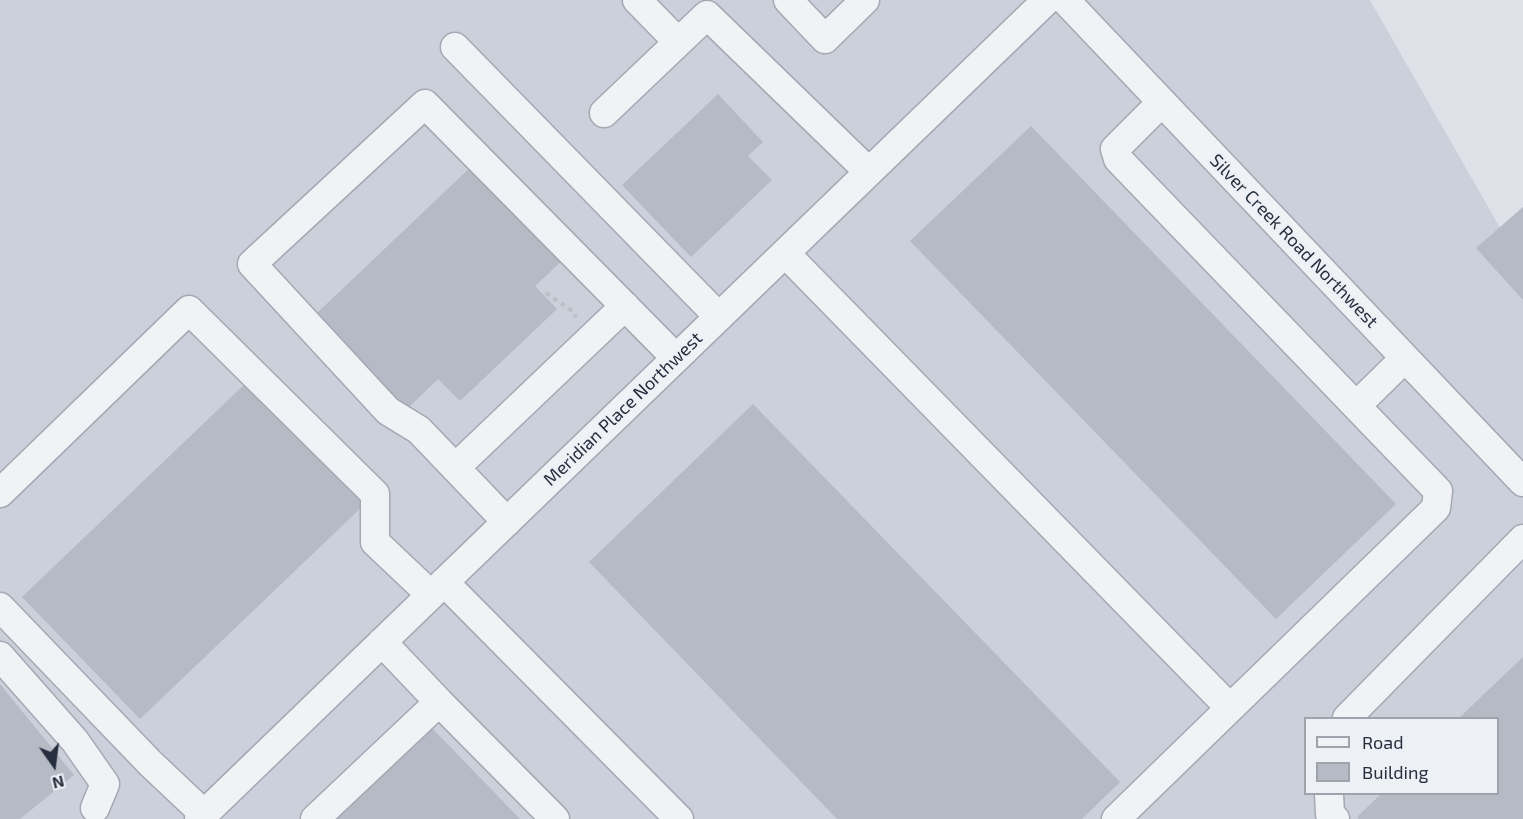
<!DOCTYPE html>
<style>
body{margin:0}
#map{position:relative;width:1523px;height:819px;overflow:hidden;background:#dee1e8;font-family:"Exo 2",sans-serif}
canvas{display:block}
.legend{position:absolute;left:1304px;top:717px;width:195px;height:78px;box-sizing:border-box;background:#edf0f5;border:2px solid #9ea3ac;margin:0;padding:8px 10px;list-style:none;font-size:18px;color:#272f3f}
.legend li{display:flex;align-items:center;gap:12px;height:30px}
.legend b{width:30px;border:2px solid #9ea3ac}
.north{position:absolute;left:24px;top:735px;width:60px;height:60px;-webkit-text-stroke:4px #edf0f5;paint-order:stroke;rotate:166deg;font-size:16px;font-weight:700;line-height:24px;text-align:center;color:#272f3f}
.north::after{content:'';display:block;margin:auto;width:21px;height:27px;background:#272f3f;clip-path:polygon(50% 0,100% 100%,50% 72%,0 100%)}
</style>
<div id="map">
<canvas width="1523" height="819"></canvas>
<ul class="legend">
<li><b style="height:8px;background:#f1f2f6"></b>Road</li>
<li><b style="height:16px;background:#b5bac5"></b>Building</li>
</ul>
<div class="north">N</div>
</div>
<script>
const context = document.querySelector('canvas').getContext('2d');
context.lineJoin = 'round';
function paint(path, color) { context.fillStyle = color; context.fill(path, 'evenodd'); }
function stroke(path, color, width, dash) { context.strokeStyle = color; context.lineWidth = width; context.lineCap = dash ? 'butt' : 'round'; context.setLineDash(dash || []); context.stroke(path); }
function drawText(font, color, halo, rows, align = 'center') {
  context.font = font + ' "Exo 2",sans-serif'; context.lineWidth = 5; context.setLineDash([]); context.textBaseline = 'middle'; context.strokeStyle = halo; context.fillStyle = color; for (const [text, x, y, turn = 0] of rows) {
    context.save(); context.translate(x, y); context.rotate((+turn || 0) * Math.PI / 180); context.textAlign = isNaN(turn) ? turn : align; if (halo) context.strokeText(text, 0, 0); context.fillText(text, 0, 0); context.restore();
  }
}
paint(new Path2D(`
 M0 0H1370L1523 268V819H0ZM1306 718H1498V794H1306Z`), '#ccd0da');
paint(new Path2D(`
 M718 94 763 142 748 156 772 180 691 257 622 185Z
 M1031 126 1396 504 1276 619 910 241Z
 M476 162 566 257 535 286 557 309 460 401 438 379 407 409 316 314Z
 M1523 207V300L1476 248Z
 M248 381 366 503 140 719 22 597Z
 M753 404 1120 782 1082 819H837L589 562Z
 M1523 657V819H1359L1357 817 1381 794H1498V718H1459Z
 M0 684 74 775 20 819H0Z
 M431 727 520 819H336Z`), '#b5bac5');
const minor = new Path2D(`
 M637 0 678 42
 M788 0 825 39 865 0
 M1065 0 1523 482
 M455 47 719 317
 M604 113 707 15 869 172
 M785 253 1230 708
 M1356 406 1405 358
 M455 468 625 306
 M0 493 189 310 375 494V542L431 595
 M507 522 419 430 388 411 252 264 425 104 676 358
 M444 582 679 819
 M0 607 150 763 204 814
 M0 656 75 741 105 784 95 808
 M439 702 555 819
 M1347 718 1523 539
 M1329 794 1330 814 1335 819
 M199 819 1047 0
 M315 819 439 702 382 642
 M1116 819 1436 508 1438 491 1118 159 1115 149 1162 102`);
stroke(minor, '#a3a8b2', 31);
stroke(new Path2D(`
 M546 293 574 312 576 317`), '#bcbfc6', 4, [4.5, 4.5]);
stroke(minor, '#f1f2f6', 28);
drawText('18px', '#272f3f', '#edf0f5', [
 ["Silver Creek Road Northwest",1294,241,46],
 ["Meridian Place Northwest",623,409,-44]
]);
</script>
